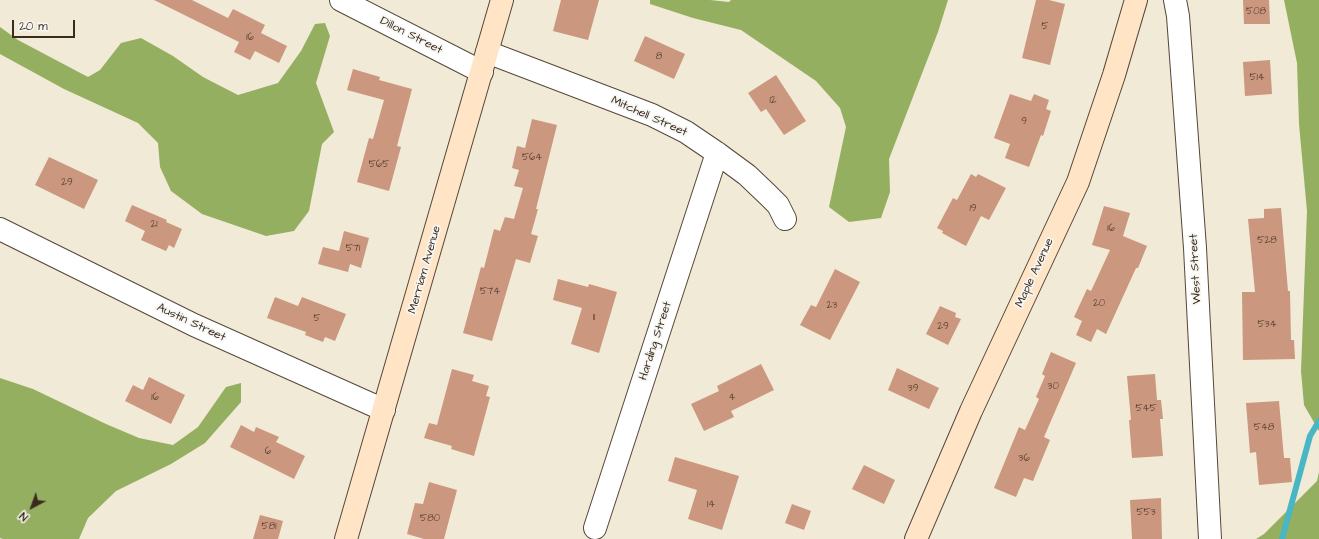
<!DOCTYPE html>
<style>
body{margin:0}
#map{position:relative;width:1319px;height:539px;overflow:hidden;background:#f1ead7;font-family:"Architects Daughter",sans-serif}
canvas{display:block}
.north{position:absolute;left:12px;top:487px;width:40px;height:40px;-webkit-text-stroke:3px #f6f6f2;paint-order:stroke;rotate:221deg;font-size:11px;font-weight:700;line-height:16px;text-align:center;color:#3b2a1e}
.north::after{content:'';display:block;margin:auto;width:14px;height:18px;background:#3b2a1e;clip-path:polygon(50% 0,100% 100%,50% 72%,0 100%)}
.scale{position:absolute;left:12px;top:20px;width:63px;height:18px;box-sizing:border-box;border:2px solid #3b2a1e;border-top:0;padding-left:5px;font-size:12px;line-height:14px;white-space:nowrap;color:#3b2a1e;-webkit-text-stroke:3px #f6f6f2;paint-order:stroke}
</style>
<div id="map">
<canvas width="1319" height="539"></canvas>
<div class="north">N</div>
<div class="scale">20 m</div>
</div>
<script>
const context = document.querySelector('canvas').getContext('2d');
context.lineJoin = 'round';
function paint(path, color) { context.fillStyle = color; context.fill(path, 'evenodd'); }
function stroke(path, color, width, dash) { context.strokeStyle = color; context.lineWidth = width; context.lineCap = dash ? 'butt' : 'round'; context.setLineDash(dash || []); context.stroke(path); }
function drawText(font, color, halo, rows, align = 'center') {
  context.font = font + ' "Architects Daughter",sans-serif'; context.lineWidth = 3.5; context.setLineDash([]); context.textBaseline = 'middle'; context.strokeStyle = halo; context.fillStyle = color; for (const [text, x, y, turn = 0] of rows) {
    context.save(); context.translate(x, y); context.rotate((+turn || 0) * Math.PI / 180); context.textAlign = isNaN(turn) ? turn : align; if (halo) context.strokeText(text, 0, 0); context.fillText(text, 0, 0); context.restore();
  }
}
paint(new Path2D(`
 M650 0H710L729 2 731 0H948L938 32 889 159 890 192 881 218 849 222 829 207 846 127 840 108 816 81 741 30 693 18 650 4Z
 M1284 0H1319V431L1304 405 1301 371 1307 211 1299 124 1297 63Z
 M325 23 330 36 316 83 334 132 322 144 309 211 294 231 266 236 202 214 171 191 160 167 158 143 138 123 64 89 0 54V27L18 40 88 77 100 70 121 43 141 38 173 56 203 77 238 95 278 83 301 51 315 24Z
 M0 378 33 389 106 424 139 438 173 445 198 427 226 387 241 383V402L205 443 171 464 116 491 88 518 79 539H3L0 538Z
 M1319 472V539H1256L1264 534 1317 481Z`), '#95af61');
stroke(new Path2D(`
 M1282 539 1310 436 1319 421`), '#49b6c5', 6);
paint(new Path2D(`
 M154 0H192L228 18 233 9 265 25 261 33 287 46 279 63 255 51 250 60 234 52 239 42Z
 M561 0H599L588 40 553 31Z
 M1036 0H1049L1065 4 1050 65 1022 58Z
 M1243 0H1269L1270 24H1244Z
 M645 36 685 54 674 79 634 61Z
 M1270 60 1272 94 1245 96 1243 62Z
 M353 69 380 77 379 80 412 89 397 146 401 147 389 191 357 182 369 138 373 139 384 100 347 90Z
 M776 75 806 121 784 135 766 109 761 112 748 93Z
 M1010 94 1031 101 1034 94 1049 100 1046 109 1051 111 1043 136 1041 135 1029 167 1005 158 1010 144 994 138Z
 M532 119 557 125 536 209H538L531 234 538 236 530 263 516 259 492 341 463 333 481 267 484 268 494 229 500 231 505 217 514 219 523 188 514 186 519 170 512 168 517 146 525 148Z
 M49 157 98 180 84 209 35 185Z
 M971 174 976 177 978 174 1006 188 989 220 981 216 966 246 942 233 943 231 937 228 953 198 957 200Z
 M132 205 167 220 166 222 182 229 174 248 169 245 166 251 141 240 145 231 125 221Z
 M1104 206 1130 213 1123 236 1147 246 1138 268H1136L1106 334 1097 329 1091 342 1076 335 1082 321 1074 317 1087 289 1091 291 1110 250 1092 245Z
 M1281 208 1288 291H1290L1291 340H1294L1295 359 1243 360 1242 292H1255L1248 219 1264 218V209Z
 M344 231 369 238 361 268 350 264 348 272 318 264 323 247 339 251Z
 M835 269 860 282 830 340 800 325 811 305 816 307Z
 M558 279 588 287 589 284 617 292 599 353 571 344 582 308 553 300Z
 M275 297 298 306 302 297 346 314 335 341 325 337 323 342 305 335 306 332 267 318Z
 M940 306 956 313 955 317 961 319 948 345 926 334Z
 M1051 352 1076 363 1044 437 1050 440 1033 481 1024 478 1016 497 994 488 1019 427 1025 430 1039 399 1036 397 1045 376 1042 374Z
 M761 364 774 390 731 411 734 417 704 431 691 404 719 391 717 386Z
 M897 368 939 388 929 409 888 390Z
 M452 369 474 375 472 381 489 386 486 396 490 397 474 456 451 449 452 446 424 438 429 423 437 425Z
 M1155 374 1157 400H1161L1163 419H1160L1163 456 1132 458 1129 420H1131L1127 376Z
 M149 377 185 395 171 424 125 401 133 385 143 390Z
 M1279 401 1284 458H1290L1292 482 1259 485 1256 452 1250 453 1246 403Z
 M241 425 254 432 256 427 279 437 276 442 305 456 294 479 230 447Z
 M675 457 739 476 722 530 688 519 697 490 668 481Z
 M864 465 895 480 884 504 852 489Z
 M429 482 457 490 444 539H424L407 534 415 503 423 504Z
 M1161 498 1162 539H1132L1130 500Z
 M792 504 811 511 804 530 785 523Z
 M260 515 283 521 278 539H253Z`), '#cb977f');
const street = new Path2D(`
 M341 0 482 72
 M1175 0 1178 16 1195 248 1210 539
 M487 52 652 115 686 132 717 153 747 175 768 195 778 205 785 219
 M0 229 194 325 384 410
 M595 528 717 153`);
const secondary = new Path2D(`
 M346 539 502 0
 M916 539 971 411 1078 182 1114 75 1136 0`);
stroke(street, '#56473a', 24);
stroke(secondary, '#56473a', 24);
stroke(street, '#fff', 22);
stroke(secondary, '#ffe4c6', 22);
drawText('10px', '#5f4536', null, [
 ["508",1256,12],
 ["5",1045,27],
 ["16",250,38],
 ["8",659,57],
 ["514",1257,78],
 ["12",773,101],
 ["9",1024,122],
 ["564",532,158],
 ["565",379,165],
 ["29",67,183],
 ["19",973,209],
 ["21",154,225],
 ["16",1111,229],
 ["528",1267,241],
 ["571",353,249],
 ["574",490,292],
 ["20",1099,304],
 ["23",832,306],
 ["11",594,318],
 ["5",317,319],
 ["534",1267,325],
 ["29",943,327],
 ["30",1053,387],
 ["39",913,389],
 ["16",155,398],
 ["4",732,398],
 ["545",1146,409],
 ["548",1264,428],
 ["6",268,452],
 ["36",1024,459],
 ["14",711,505],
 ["553",1146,513],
 ["580",430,519],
 ["581",269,527]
]);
drawText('12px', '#3b2a1e', '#f6f6f2', [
 ["Dillon Street",411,36,27],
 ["Mitchell Street",649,117,24],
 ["West Street",1196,269,-93],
 ["Merriam Avenue",425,270,-74],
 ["Maple Avenue",1035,273,-65],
 ["Austin Street",191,323,25],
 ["Harding Street",656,341,-72]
]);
</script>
